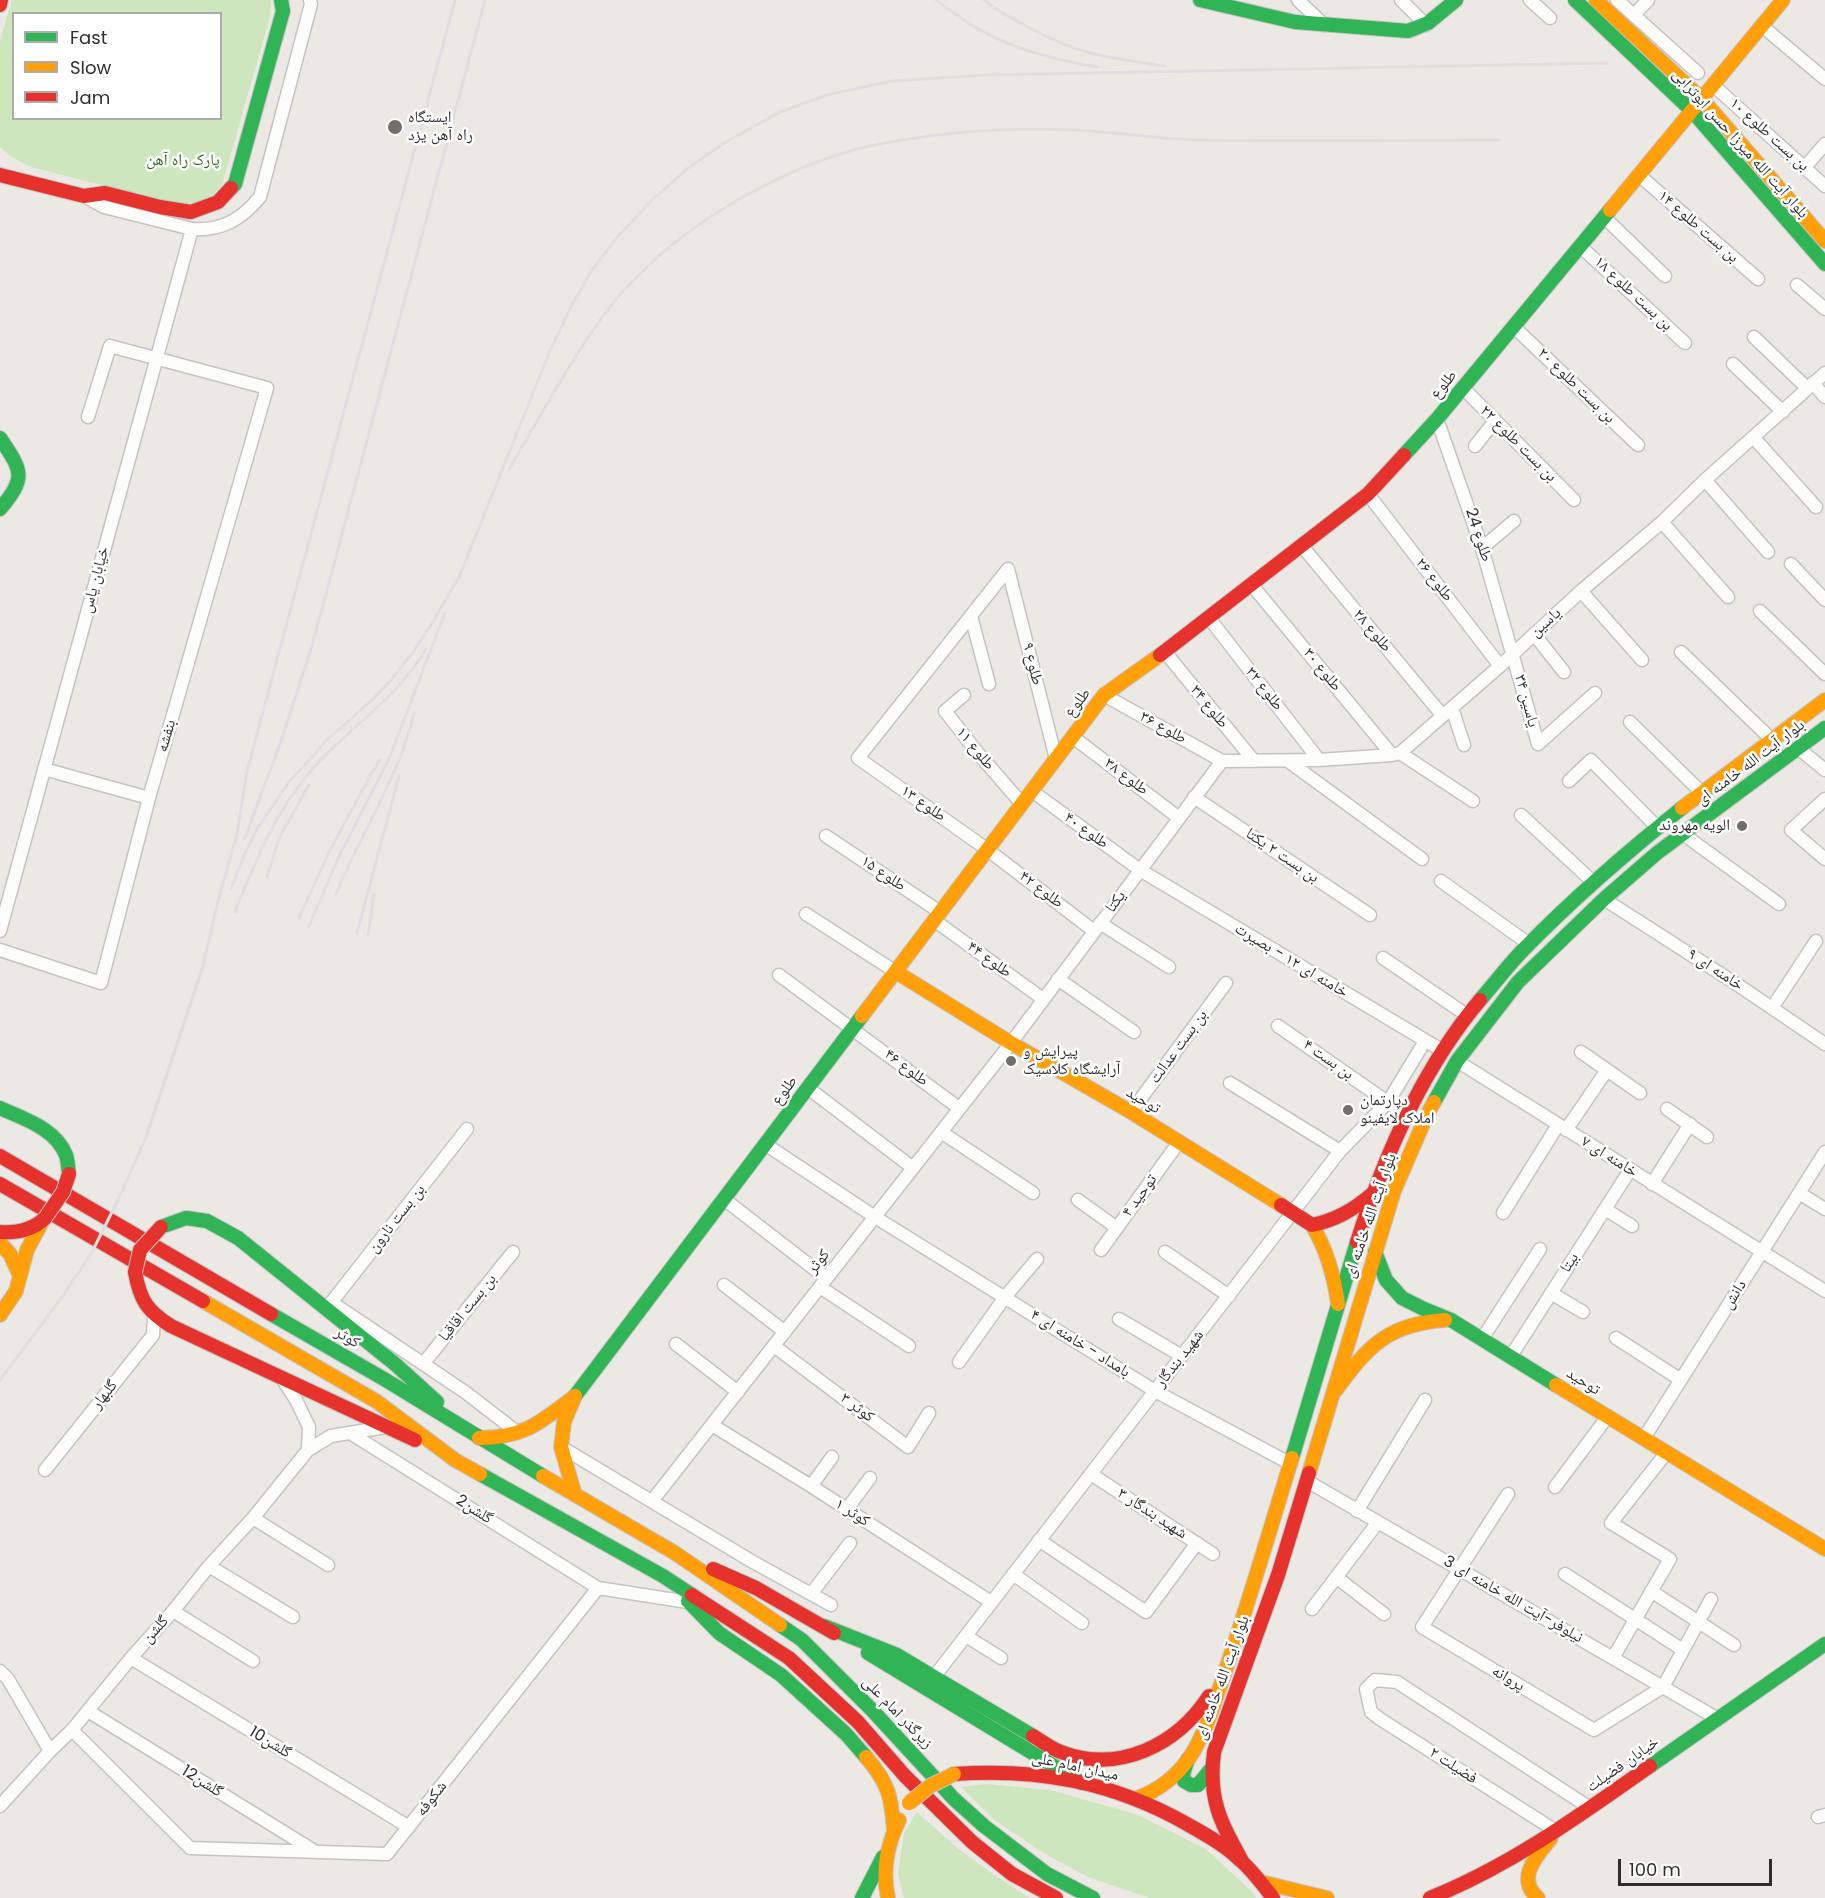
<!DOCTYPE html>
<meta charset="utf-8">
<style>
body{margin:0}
#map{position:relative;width:1825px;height:1898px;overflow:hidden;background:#ece8e4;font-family:Poppins,sans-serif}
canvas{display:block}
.legend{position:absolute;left:12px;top:12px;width:210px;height:108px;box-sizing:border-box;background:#fff;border:2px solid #ababab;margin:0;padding:8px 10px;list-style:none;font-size:18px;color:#2e2e2e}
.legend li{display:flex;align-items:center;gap:12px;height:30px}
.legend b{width:30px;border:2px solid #ababab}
.scale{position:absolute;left:1618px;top:1859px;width:154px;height:27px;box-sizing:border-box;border:3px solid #2e2e2e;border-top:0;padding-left:8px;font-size:18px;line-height:21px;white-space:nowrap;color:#2e2e2e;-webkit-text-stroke:4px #fff;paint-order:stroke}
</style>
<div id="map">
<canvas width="1825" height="1898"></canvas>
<ul class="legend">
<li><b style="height:8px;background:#30b455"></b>Fast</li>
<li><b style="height:8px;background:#ff9f0a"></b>Slow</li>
<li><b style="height:8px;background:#e5322d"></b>Jam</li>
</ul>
<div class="scale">100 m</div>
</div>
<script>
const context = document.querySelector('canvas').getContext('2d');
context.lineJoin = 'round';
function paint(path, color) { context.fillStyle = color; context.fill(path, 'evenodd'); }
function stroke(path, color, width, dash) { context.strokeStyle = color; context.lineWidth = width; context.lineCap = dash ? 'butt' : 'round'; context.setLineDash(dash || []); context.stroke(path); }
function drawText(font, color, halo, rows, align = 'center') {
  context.font = font + ' Poppins,"Noto Naskh Arabic",sans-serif'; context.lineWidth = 5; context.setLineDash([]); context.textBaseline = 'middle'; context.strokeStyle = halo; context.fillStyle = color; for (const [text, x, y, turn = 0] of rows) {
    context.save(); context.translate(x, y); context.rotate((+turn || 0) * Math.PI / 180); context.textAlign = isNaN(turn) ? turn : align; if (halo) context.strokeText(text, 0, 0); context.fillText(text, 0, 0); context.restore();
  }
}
paint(new Path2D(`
 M12 0H271L270 17 221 188C201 204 193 206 168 202L31 167 10 156 0 147V41ZM14 14H220V118H14Z
 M987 1784 1050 1790 1138 1815 1207 1850 1251 1891 1256 1898H1150L1088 1877 1045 1854 993 1819 961 1787Z
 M917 1812 956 1847 993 1874 1030 1898H904L898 1874 904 1833Z`), '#cee6be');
const street = new Path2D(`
 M1298 0 1324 25
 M1401 0 1426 25
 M1530 0 1550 18
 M1617 0 1698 73
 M1634 15 1648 0
 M1762 26 1825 79
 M1713 85 1825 186
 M1805 167 1825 144
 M1639 175 1758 279
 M84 196 104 207 192 229C221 231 241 220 260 197L311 4 310 0
 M1604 217 1665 276
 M1580 246 1685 343
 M1797 285 1825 309
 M1514 327 1638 445
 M1754 337 1807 388
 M1733 364 1783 412
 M1813 383 1825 397
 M1463 388 1574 500
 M1437 419 1482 548 1538 744 1595 693
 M1754 438 1816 507
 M1475 446 1495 421
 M1705 480 1768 552
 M1368 494 1500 666
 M1662 522 1728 597
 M1302 546 1442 715
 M1482 548 1514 521
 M1791 564 1825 600
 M1008 569 858 758 988 850 1094 931
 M1008 569 1056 759
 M1251 584 1392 755
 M1581 591 1642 660
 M1760 611 1825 674
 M971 616 989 684
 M1209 618 1319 760
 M1534 634 1564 672
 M1165 652 1254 761
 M1681 652 1772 740
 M964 695 945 711 977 752 1022 804
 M1104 695 1222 761 1319 760 1392 755 1400 753 1500 666 1581 591 1662 522 1705 480 1825 373
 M1452 708 1464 745
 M1630 722 1702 793
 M1073 737 1179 818
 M1798 748 1825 770
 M1400 753 1473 801
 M1288 761 1422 859
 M44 769 149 798
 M1569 781 1591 760 1657 827
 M1032 791 1140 870 1443 1051
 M1194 797 1370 915
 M1825 799 1791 830 1825 859
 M1521 815 1592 881
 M1683 834 1779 904
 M826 836 940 912
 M1441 881 1529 944
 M1604 899 1738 985 1825 1044
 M806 914 896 972
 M934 920 1043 999
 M1100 923 1169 967
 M0 931 192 229
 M0 950 101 983 149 798 267 388 110 346 88 417
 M1383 958 1468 1016
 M779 975 959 1108
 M1058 979 1134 1032
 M1772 1008 1816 941
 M1278 1026 1406 1115
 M1581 1052 1640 1093
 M1457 1061 1825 1291
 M1230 1083 1340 1151
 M808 1088 913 1168
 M1667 1109 1707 1137
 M1131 1112 1226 983
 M1566 1130 1607 1070
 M941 1132 1033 1193
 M765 1144 875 1217 1155 1391 1291 1464
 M1652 1184 1690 1124
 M1799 1193 1825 1209
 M724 1199 826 1278
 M1078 1200 1117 1228
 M1605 1209 1632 1226
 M1503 1213 1558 1125
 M1101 1250 1179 1142
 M1165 1252 1229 1296
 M724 1285 785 1332
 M820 1287 909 1346
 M1551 1293 1583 1312
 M331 1302 465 1392 517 1432
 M327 1308 467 1129
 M1119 1319 1182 1356
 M1616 1338 1681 1380
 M1482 1339 1540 1249
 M676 1344 738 1392
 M774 1346 908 1447 929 1413
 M1511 1356 1630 1170
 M959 1362 1005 1297 1037 1259
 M423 1364 513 1252
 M283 1380 296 1400 309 1427 308 1450
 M712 1425 811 1486 991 1602
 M350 1433 598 1588 688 1602
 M1644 1438 1825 1152
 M561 1447 753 1562 831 1605
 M45 1470 153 1335 154 1316
 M1091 1474 1213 1554
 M1307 1481 1718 1719
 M811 1486 832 1457
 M1555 1487 1608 1416
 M1508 1494 1422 1627 1594 1730 1663 1687 1711 1599
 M652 1501 1011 1043 1222 761
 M847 1509 870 1478
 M1357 1511 1425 1400
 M253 1518 328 1565
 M1039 1540 1146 1612 1197 1543
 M209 1566 293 1617
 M1013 1574 1082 1623
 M1565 1574 1683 1650
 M1336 1577 1384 1614
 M1651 1591 1734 1645
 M811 1594 850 1543
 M1312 1609 1378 1522
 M173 1611 253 1661
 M966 1636 1001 1658
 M131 1658 409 1827
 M1613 1658 1670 1559 1611 1523 1667 1452
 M0 1671 8 1679 50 1751
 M934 1677 1340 1151 1388 1102 1425 1041
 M88 1711 316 1852
 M72 1730 190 1848 387 1854 598 1588
 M0 1806 50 1751 72 1730 131 1658 173 1611 209 1566 253 1518 308 1450 331 1436 386 1427
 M1818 1817 1825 1815
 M1556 1831 1380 1719 1371 1712 1366 1689 1375 1680 1397 1682 1590 1808`);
const fast = new Path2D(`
 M1200 0 1295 22 1408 31 1428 23 1456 0
 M1575 0 1692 111 1825 264
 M231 188 235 184 283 11 281 0
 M0 438C22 471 27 477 0 509
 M1404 455 1437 419 1610 210
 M1480 1000C1495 983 1509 964 1525 948 1574 898 1627 852 1682 808
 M1434 1102 1457 1061 1518 982 1604 899 1657 853 1825 728
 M0 1108C24 1119 55 1128 66 1155 68 1161 68 1168 69 1174
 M161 1227 186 1218 207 1221 238 1238 395 1364 437 1402
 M1375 1252 1386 1280 1402 1298 1424 1309 1451 1320 1556 1385
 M271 1314 384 1379 543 1476
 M575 1396 862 1016
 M1292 1458 1357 1242
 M480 1474 663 1576 692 1595
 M688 1601 719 1633 781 1675 846 1734 866 1757
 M780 1625 802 1640 872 1710 954 1799 984 1826 1047 1874 1093 1898
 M824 1626 897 1655 1033 1736
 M868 1653 1082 1783
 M1188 1759 1183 1774 1184 1781 1191 1785H1198L1211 1769
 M1650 1766 1825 1644
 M862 1898 883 1857`);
const slow = new Path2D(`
 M1596 0 1702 99 1825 241
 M1610 210 1783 0
 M1682 808 1825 700
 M896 972 1011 1043 1131 1112 1281 1205
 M862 1016 1104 695 1160 655
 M1312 1225C1327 1250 1334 1275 1338 1304
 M0 1243 10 1254 20 1276
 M203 1301 376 1401 455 1460 480 1474
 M0 1315 16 1291 27 1250 42 1222
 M1556 1385 1825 1549
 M1336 1390C1368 1346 1388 1324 1445 1320
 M479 1438C524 1438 541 1422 575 1396L564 1422 561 1447 575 1495
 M1309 1473 1394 1191 1426 1117 1434 1102
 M543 1476 675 1553 780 1625
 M866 1757C889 1784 891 1796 894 1830
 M1137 1798C1160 1790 1176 1777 1190 1757 1208 1729 1217 1694 1228 1663 1251 1595 1271 1526 1292 1458
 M1261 1882 1327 1898
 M888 1898C882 1870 887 1846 899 1820
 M1538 1898C1515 1878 1537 1856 1551 1838`);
const jam = new Path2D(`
 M0 5 1 0
 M0 175 84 196 105 193 160 207 191 212 218 202 231 188
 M1160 655 1368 494 1404 455
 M0 1156 271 1314
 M0 1184 203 1301
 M1281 1205 1312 1225C1336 1220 1353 1210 1372 1194
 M0 1232C16 1233 33 1230 45 1218
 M1357 1242C1384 1156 1422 1069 1480 1000
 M135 1272C140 1300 147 1311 171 1326L415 1440
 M713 1569 756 1588 834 1633
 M692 1595 789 1658 858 1722 905 1776 972 1842 1012 1874 1056 1898
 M1033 1736C1042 1741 1051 1749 1061 1752 1119 1774 1177 1745 1209 1696
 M954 1774C1038 1768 1113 1782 1187 1824 1206 1835 1225 1845 1240 1860 1253 1871 1263 1885 1273 1898
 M1242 1861C1220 1821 1208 1799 1214 1752L1278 1575 1309 1473
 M1430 1898C1510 1866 1579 1816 1650 1766`);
stroke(street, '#c5c4c5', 15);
stroke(fast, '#c5c4c5', 16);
stroke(slow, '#c5c4c5', 16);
stroke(jam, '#c5c4c5', 16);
stroke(street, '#fcfcfb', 12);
stroke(fast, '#30b455', 14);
stroke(slow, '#ff9f0a', 14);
stroke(jam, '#e5322d', 14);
stroke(new Path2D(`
 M936 0C946 7 956 15 967 22 1005 47 1053 60 1098 67
 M984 0C1009 19 1057 44 1087 52 1112 59 1139 62 1165 66
 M510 468C542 413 573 355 612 304 626 287 644 270 660 255 713 208 801 161 870 146 936 132 1006 127 1074 130 1115 132 1157 139 1198 140 1298 142 1399 140 1499 140
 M245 838 281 741 312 646 485 0
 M267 877 279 838 309 785
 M231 889 245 853 257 829 289 782 327 740 372 700 392 679 414 651 434 620 459 577 549 353 572 305 592 270 619 235 652 200 688 168 726 142 780 112 827 95 892 81 986 75 1607 63
 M336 894C361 833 399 777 414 713
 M235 912C256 859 277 807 316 765 352 726 399 696 426 649
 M299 918 330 850 379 760
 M309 926 340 854 389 759 445 613
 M357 933 399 776
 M368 935 374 894
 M0 1380 62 1297 91 1254 119 1198 146 1137 203 966 218 901 237 834 247 771 455 0`), '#dfdfe1', 3);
const slowBridge = new Path2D(`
 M909 1803 930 1786 954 1774`);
const jamBridge = new Path2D(`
 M45 1218 63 1192 69 1174
 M135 1272 140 1250 161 1227`);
stroke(slowBridge, '#c6c5c4', 16, []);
stroke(jamBridge, '#c6c5c4', 16, []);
stroke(slowBridge, '#ff9f0a', 14);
stroke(jamBridge, '#e5322d', 14);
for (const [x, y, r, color] of [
 [395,127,8,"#706f6e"],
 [1742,826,6,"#706f6e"],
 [1011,1061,6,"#706f6e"],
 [1348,1110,6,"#706f6e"]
]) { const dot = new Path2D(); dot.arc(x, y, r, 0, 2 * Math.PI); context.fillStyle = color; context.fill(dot); stroke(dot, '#fff', 2); }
drawText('16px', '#2e2e2e', '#fff', [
 ["ایستگاه",408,118],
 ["راه آهن یزد",408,136],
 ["الویه مهروند",1730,826,"right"],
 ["پیرایش و",1023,1052],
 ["آرایشگاه کلاسیک",1023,1070],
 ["دپارتمان",1360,1101],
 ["املاک لایفینو",1360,1119]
], 'left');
drawText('16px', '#2e2e2e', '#fff', [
 ["بن بست طلوع ۱۰",1769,135,42],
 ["بلوار آیت الله میرزا حسن ابوترابی",1740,144,48],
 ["بن بست طلوع ۱۴",1698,227,41],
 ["بن بست طلوع ۱۸",1633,294,43],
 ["طلوع",1444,385,-50],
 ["بن بست طلوع ۲۰",1576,386,44],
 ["بن بست طلوع ۲۲",1518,444,45],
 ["طلوع 24",1478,535,72],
 ["خیابان یاس",96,580,-75],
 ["طلوع ۲۶",1434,580,52],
 ["یاسین",1546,623,-42],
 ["طلوع ۲۸",1372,631,50],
 ["طلوع ۹",1032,664,76],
 ["طلوع ۳۰",1322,670,51],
 ["طلوع ۳۲",1264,689,52],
 ["یاسین ۳۴",1526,701,75],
 ["طلوع",1078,703,-52],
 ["طلوع ۳۴",1209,707,51],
 ["طلوع ۳۶",1163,728,29],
 ["بنفشه",167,736,-74],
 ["طلوع ۱۱",975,749,50],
 ["بلوار آیت الله خامنه ای",1751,763,-37],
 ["طلوع ۳۸",1126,777,37],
 ["طلوع ۱۳",923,804,35],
 ["طلوع ۴۰",1086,831,36],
 ["بن بست ۲ یکتا",1282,856,34],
 ["طلوع ۱۵",883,874,34],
 ["طلوع ۴۲",1041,890,37],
 ["یکتا",1116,902,-53],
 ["طلوع ۴۴",989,960,36],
 ["خامنه ای ۱۲ - بصیرت",1291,961,31],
 ["خامنه ای ۹",1715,970,33],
 ["بن بست عدالت",1179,1047,-54],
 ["بن بست ۴",1328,1060,35],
 ["طلوع ۴۶",906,1068,37],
 ["طلوع",785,1091,-53],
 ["توحید",1143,1101,31],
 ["خامنه ای ۷",1609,1157,32],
 ["توحید ۴",1140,1196,-54],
 ["بلوار آیت الله خامنه ای",1371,1216,-71],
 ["بن بست نارون",397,1219,-52],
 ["کوثر",819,1262,-52],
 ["بیتا",1570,1263,-57],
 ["دانش",1735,1295,-58],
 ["بن بست اقاقیا",468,1308,-51],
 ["کوثر",347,1338,30],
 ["بامداد - خامنه ای ۴",1080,1344,32],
 ["شهید بندگار",1180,1359,-52],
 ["توحید",1583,1382,32],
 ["گلبهار",105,1395,-52],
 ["کوثر ۳",857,1408,37],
 ["گلشن2",474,1510,32],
 ["کوثر ۱",852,1513,33],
 ["شهید بندگار ۳",1152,1514,33],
 ["نیلوفر-آیت الله خامنه ای 3",1513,1600,30],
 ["گلشن",156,1630,-48],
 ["بلوار آیت الله خامنه ای",1223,1678,-70],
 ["پروانه",1508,1679,31],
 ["زیرگذر امام علی",897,1713,46],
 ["گلشن10",270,1743,31],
 ["خیابان فضیلت",1623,1765,-35],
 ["فضیلت ۲",1453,1766,33],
 ["میدان امام علی",1075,1767,12],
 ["گلشن12",202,1782,32],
 ["شکوفه",432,1799,-52]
]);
drawText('16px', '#2c6e1b', '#fff', [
 ["پارک راه آهن",183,161]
]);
</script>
